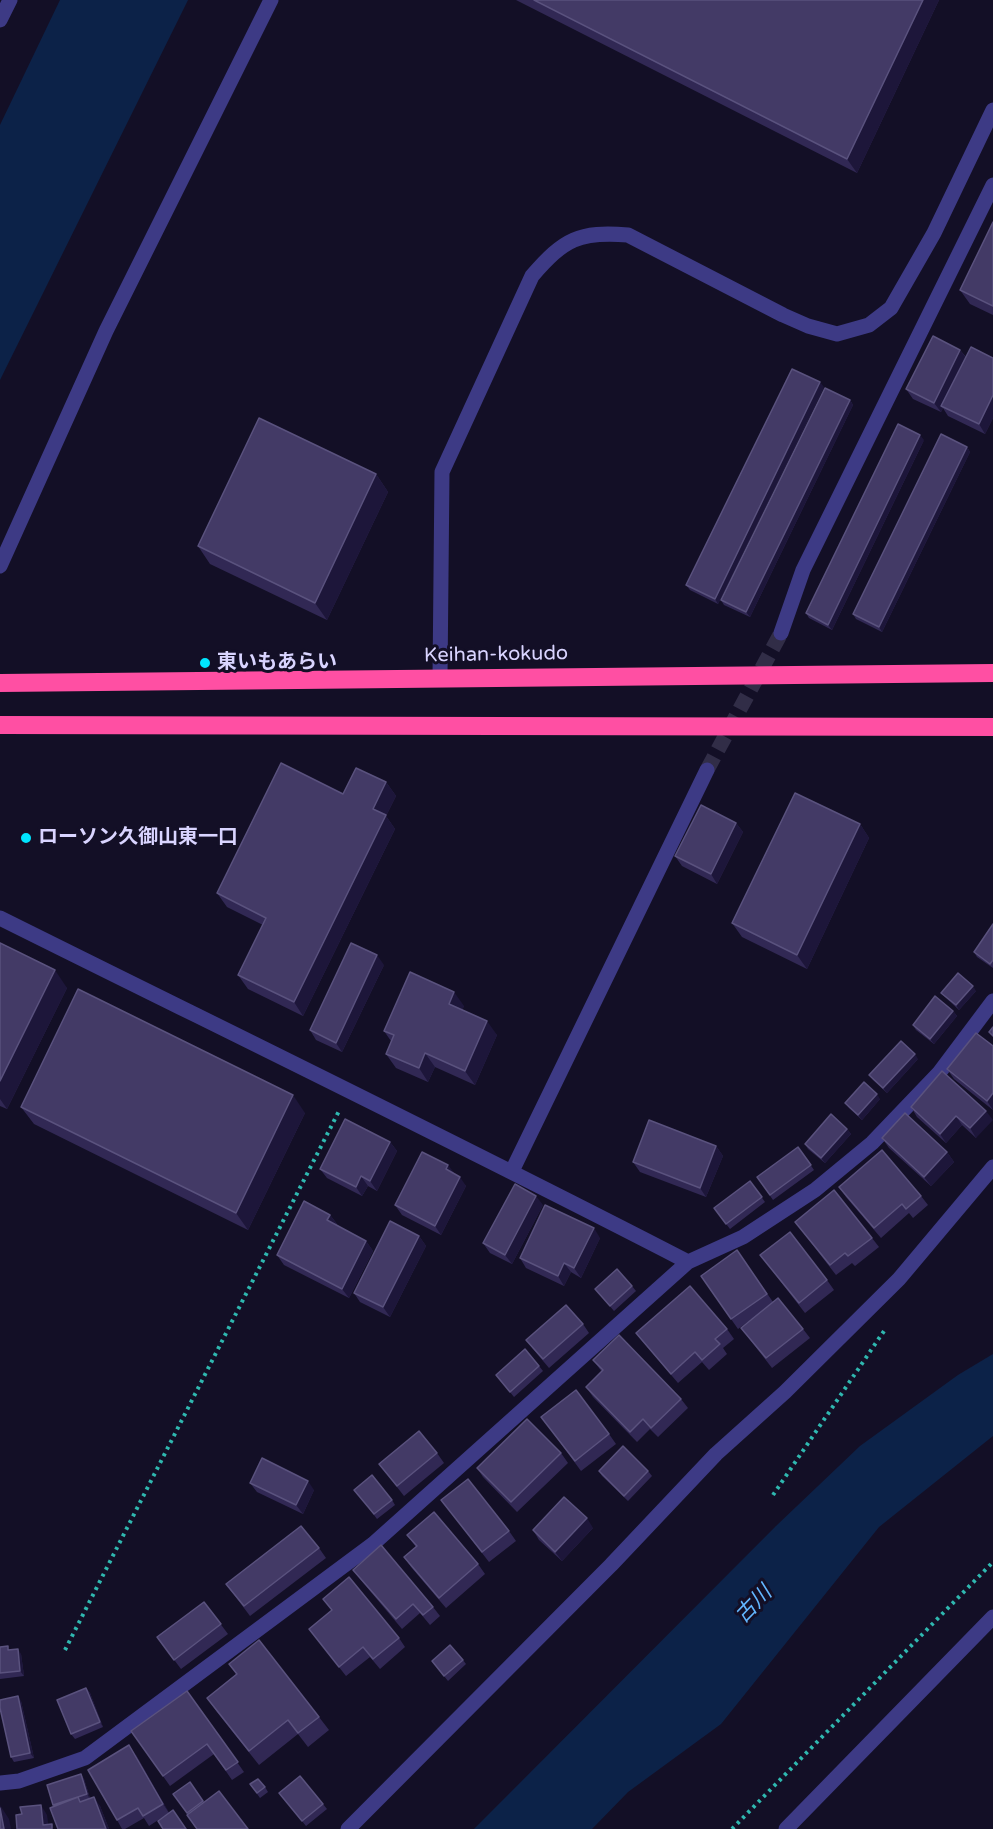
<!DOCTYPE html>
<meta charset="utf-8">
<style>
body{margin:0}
canvas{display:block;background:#130f26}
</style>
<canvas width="993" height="1829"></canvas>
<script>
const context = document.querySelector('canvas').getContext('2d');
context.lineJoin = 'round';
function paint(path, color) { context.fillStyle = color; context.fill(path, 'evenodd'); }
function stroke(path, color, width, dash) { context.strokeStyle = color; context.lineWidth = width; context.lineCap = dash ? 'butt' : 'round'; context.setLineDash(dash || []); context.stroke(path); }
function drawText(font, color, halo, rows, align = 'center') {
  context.font = font + ' "Varela Round","Noto Sans JP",sans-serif'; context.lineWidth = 6; context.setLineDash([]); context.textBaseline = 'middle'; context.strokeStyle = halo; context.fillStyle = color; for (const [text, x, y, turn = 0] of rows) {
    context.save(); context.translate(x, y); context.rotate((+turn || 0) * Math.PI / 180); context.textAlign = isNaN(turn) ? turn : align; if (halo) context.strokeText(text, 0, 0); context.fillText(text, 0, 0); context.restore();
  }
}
paint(new Path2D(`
 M60 0H188L0 380V125Z
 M993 1354V1436L879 1527 721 1724 628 1792 592 1829H474L776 1526 860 1446 958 1375Z`), '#0c2248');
stroke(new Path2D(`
 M707 770 781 633`), '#312d47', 15, [15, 8]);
stroke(new Path2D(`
 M773 1495 884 1331
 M65 1650 339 1111
 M732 1829 993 1562`), '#2fb8b0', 4, [3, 4.5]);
stroke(new Path2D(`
 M0 20 10 0
 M0 566 106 331 271 0
 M781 633 803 570 993 185
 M440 678 442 472 532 276C564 239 579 231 628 235L783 315 808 326 837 334 869 325 891 308 934 233 993 110
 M0 918C229 1032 460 1144 688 1262
 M512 1171 707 770
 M0 1783 19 1781 85 1758 373 1544 688 1262 743 1237 815 1190 872 1143 939 1073 993 1001
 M348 1829 611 1565 716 1454 785 1392 899 1279 993 1167
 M786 1829 993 1617`), '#3d3a85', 15);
stroke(new Path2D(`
 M0 683 993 673
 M0 725 993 727`), '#ff4fa3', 18);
paint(new Path2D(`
 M516 0H939L857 173Z
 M993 222V315L970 304 960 290Z
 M960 350 966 357 993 358V418L985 434 948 416 943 408 941 412 913 399 906 389Z
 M824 387 718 604 690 590 686 585Z
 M850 400 853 405 750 617 724 605 721 600Z
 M924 440 832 630 809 618 806 613Z
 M967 447 970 452 882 632 856 619 853 614Z
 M376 474 388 492 327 620 210 564 198 546Z
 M386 782 396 796 386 816 395 829 303 1016 248 989 238 975 263 925 227 907 217 893 343 794Z
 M736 823 743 832 717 884 682 866 675 856Z
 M860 824 869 838 807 969 742 937 732 923Z
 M993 924V968L977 957 974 952Z
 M0 943 67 988 7 1109 0 1106Z
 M384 965 342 1052 316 1040 310 1030Z
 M976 991 959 1010 945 997 941 993Z
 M464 1006 462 1010 497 1035 475 1085 435 1067 428 1082 396 1068 386 1054 391 1041 384 1031Z
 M953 1011 957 1016 934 1044 916 1030 913 1025Z
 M993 1046V1110L954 1079 947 1069Z
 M918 1059 887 1093 873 1080 869 1075Z
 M880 1099 862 1120 849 1108 845 1103Z
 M21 1107 305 1113 248 1230 34 1124Z
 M911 1107 986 1111 976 1138 962 1125 946 1143 917 1117Z
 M847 1129 851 1134 825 1163 808 1149 805 1144Z
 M882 1138 947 1152 954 1162 931 1186 889 1148Z
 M390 1142 397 1151 377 1191 368 1186 362 1196 327 1178 320 1169Z
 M716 1146 723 1156 706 1197 640 1172 633 1162Z
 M798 1147 814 1170 773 1200 757 1177Z
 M454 1174 466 1186 441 1235 402 1215 395 1205Z
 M750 1181 765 1202 730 1229 714 1208Z
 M839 1187 921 1196 928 1205 913 1218 909 1213 881 1238 846 1197Z
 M543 1205 512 1264 490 1253 483 1243Z
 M330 1215 337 1224V1225L366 1241 373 1251 349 1298 284 1265 277 1255Z
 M795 1222 872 1238 879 1247 855 1266 852 1263 836 1275Z
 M419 1236 426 1246 390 1317 360 1302 354 1293Z
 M600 1238 581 1278 571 1272 564 1286 526 1268 520 1258Z
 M737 1250 773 1302 803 1329 810 1338 772 1368 741 1328 757 1315 738 1329 701 1276Z
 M760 1255 827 1280 834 1290 805 1313Z
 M632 1286 636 1291 614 1311 595 1289Z
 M583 1324 589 1333 549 1368 533 1349 526 1340Z
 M727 1329 734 1339 723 1348 727 1354 709 1370 702 1362 678 1383 643 1342 636 1333Z
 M593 1360 681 1399 688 1408 658 1437 650 1429 637 1442 593 1397 586 1387 602 1372Z
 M539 1366 543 1371 514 1397 496 1375Z
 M548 1426 609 1434 616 1444 581 1471Z
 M437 1453 444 1463 404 1496 379 1464Z
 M561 1453 568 1463 517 1512 483 1477 477 1468Z
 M599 1471H648L652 1476 628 1501 602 1476Z
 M250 1483 314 1490 303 1514 257 1492Z
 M358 1494 392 1500 395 1505 377 1519Z
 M441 1500 509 1531 516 1541 489 1562Z
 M593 1528 562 1561 539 1540 533 1530Z
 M407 1535 478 1564 485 1574 446 1608 411 1567 404 1557 416 1547Z
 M319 1548 326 1558 250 1616 226 1584Z
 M353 1570 433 1607 440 1616 430 1625 420 1613 402 1629 360 1579Z
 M323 1599 399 1638 405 1647 380 1669 370 1657 346 1676 309 1629 332 1610Z
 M204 1602 228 1634 181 1669 157 1637Z
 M11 1650 21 1654 24 1676 0 1679V1651Z
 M463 1660 466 1664 448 1681 432 1661Z
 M229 1664 319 1717 329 1730 308 1747 298 1734 259 1765 217 1712 207 1698 236 1674Z
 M86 1688 90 1693 103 1727 75 1739 71 1734Z
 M187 1691 244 1772 232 1780 214 1754 170 1786 131 1731Z
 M21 1701 34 1758 14 1762 11 1757Z
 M136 1755 169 1813 149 1826 144 1818 125 1829H122L117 1820Z
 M81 1774 84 1779 90 1798 100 1806 109 1829H58L53 1805Z
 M190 1782 204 1802 188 1815 173 1794Z
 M250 1784 265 1787 268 1792 260 1798Z
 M279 1793 323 1804 327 1809 306 1826Z`), '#312854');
paint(new Path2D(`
 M923 0H939L857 173 847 159Z
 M960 350 967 359 941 406 943 408 941 412 934 403Z
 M820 382 824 387 718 604 715 599Z
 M993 395V418L985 434 979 424Z
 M850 400 853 405 750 617 746 612Z
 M920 435 924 440 832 630 828 625Z
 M967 447 970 452 882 632 879 627Z
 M376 474 388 492 327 620 315 603Z
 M386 782 396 796 386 816 395 829 303 1016 294 1002 373 809Z
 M736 823 743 832 717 884 711 874Z
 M860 824 869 838 807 969 797 955Z
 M377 955 384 965 342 1052 336 1043Z
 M55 970 67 988 7 1109 0 1099V1081Z
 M973 986 976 991 959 1010 956 1005Z
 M454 992 464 1006 458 1018 449 1004Z
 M953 1011 957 1016 934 1044 930 1039Z
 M487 1021 497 1035 475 1085 465 1071Z
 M425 1053 435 1067 428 1082 419 1068Z
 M915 1054 918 1059 887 1093 883 1088Z
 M993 1093V1110L987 1101Z
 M877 1094 880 1099 862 1120 858 1115Z
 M293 1095 305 1113 248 1230 236 1213Z
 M986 1111 993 1120 976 1138 970 1128Z
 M956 1116 962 1125 946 1143 940 1134Z
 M847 1129 851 1134 825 1163 821 1158Z
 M390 1142 397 1151 377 1191 370 1181Z
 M716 1146 723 1156 706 1197 700 1188Z
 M947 1152 954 1162 931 1186 924 1177Z
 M448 1165 455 1174 446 1169Z
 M361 1176 368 1186 362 1196 356 1187Z
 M460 1177 466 1186 441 1235 435 1226Z
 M536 1196 543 1205 512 1264 505 1255Z
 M330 1215 337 1224 334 1230 327 1220Z
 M594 1228 600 1238 581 1278 574 1268Z
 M419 1236 426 1246 390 1317 383 1307Z
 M366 1241 373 1251 349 1298 342 1289Z
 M564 1263 571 1272 564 1286 558 1276Z
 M308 1481 314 1490 303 1514 296 1505Z
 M587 1518 593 1528 562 1561 555 1552Z
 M18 1649 21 1654 24 1676 20 1671Z
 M86 1688 90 1693 103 1727 100 1722Z
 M18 1696 21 1701 34 1758 30 1753Z
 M129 1745 136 1755 170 1814 163 1804Z
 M81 1774 84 1779 90 1799 87 1794Z
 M94 1797 100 1806 109 1829H106Z
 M0 1805 9 1819 11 1829H4Z
 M41 1805 47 1815 49 1829 43 1825Z`), '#1d163a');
const building = new Path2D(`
 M534 0H923L847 159Z
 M993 222V306L960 290Z
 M933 336 960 350 934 403 906 389Z
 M971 347 993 358V395L979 424 941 406Z
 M792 369 820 382 715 599 686 585Z
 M825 388 850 400 746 612 721 600Z
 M259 418 376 474 315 603 198 546Z
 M898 424 920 435 828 625 806 613Z
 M941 434 967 447 879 627 853 614Z
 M281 763 343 794 356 768 386 782 373 809 386 815 294 1002 238 975 266 918 217 893Z
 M795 793 860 824 797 955 732 923Z
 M701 805 736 823 711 874 675 856Z
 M993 924V960L990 964 974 952Z
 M0 943 55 970 0 1081Z
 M351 943 377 955 336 1043 310 1030Z
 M410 972 454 992 449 1004 487 1021 465 1071 425 1053 419 1068 386 1054 394 1035 384 1031Z
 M958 973 973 986 956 1005 941 993Z
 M78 989 293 1095 236 1213 21 1107Z
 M935 996 953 1011 930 1039 913 1025Z
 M993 1027V1036L989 1032Z
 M976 1033 993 1046V1093L987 1101 947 1069Z
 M901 1041 915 1054 883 1088 869 1075Z
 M942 1071 986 1111 970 1128 956 1116 940 1134 911 1107Z
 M864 1082 877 1094 858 1115 845 1103Z
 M905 1113 947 1152 924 1177 882 1138Z
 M831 1114 847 1129 821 1158 805 1144Z
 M345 1119 390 1142 370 1181 361 1176 356 1187 320 1169Z
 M649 1120 716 1146 700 1188 633 1162Z
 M798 1147 811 1165 770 1195 757 1177Z
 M882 1150 921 1196 906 1209 902 1204 874 1228 839 1187Z
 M422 1152 448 1165 446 1169 460 1177 435 1226 395 1205Z
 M750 1181 762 1197 726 1224 714 1208Z
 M515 1184 536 1196 505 1255 483 1243Z
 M834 1190 872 1238 848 1256 845 1253 830 1265 795 1222Z
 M304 1201 330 1215 327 1220 366 1241 342 1289 277 1255Z
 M545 1205 594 1228 574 1268 564 1263 558 1276 520 1258Z
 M390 1221 419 1236 383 1307 354 1293Z
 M790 1232 827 1280 799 1303 760 1255Z
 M737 1250 767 1294 731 1319 701 1276Z
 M617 1269 632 1286 610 1306 595 1289Z
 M690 1286 727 1329 715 1339 720 1344 702 1360 695 1352 671 1374 636 1333Z
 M778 1298 803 1329 766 1358 741 1328Z
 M566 1305 583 1324 543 1359 526 1340Z
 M619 1335 681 1399 651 1428 643 1419 630 1432 586 1387 603 1370 593 1360Z
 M525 1349 539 1366 510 1392 496 1375Z
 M576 1390 609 1434 575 1461 541 1417Z
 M527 1419 561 1453 511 1502 477 1468Z
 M419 1431 437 1453 397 1486 379 1464Z
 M623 1446 648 1471 624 1496 599 1471Z
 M262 1458 308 1481 296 1505 250 1483Z
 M372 1475 392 1500 374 1514 354 1490Z
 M468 1479 509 1531 482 1552 441 1500Z
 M564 1497 587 1518 555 1552 533 1530Z
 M434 1512 478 1564 439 1598 404 1557 417 1546 407 1535Z
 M301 1526 319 1548 244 1606 226 1584Z
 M381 1545 433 1607 423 1615 413 1604 396 1619 353 1570Z
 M349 1577 399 1638 373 1659 363 1647 339 1667 309 1629 332 1610 323 1599Z
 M204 1602 221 1624 174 1660 157 1637Z
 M259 1640 319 1717 298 1733 288 1720 249 1751 207 1698 237 1674 229 1664Z
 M450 1645 463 1660 444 1676 432 1661Z
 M8 1646V1650L18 1649 20 1671 0 1673V1647Z
 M86 1688 100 1722 71 1734 57 1700Z
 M187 1691 238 1762 226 1770 207 1744 163 1776 131 1731Z
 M18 1696 30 1753 11 1757 0 1708V1700Z
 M129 1745 163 1804 143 1816 138 1808 117 1820 88 1770Z
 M81 1774 87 1794 53 1805 47 1785Z
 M300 1776 323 1804 302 1821 279 1793Z
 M258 1779 265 1787 257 1793 250 1784Z
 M190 1782 203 1801 187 1813 173 1794Z
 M219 1791 248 1829H197L187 1815Z
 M78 1797 80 1802 94 1797 106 1829H58L50 1808Z
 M41 1805 43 1825 52 1824V1829H17L16 1815 22 1814 20 1807Z
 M0 1808 4 1829H0Z
 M173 1810 186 1829H163L158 1821Z`);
paint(building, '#433a66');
stroke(building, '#5a527e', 1.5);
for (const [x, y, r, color] of [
 [205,663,6,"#00e5ff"],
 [26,838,6,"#00e5ff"]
]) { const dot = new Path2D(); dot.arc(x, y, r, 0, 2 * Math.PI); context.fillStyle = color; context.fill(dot); stroke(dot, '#130f26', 2); }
drawText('20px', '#d9d4ff', '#130f26', [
 ["Keihan-kokudo",496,655,-1]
]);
drawText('bold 20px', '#d9d4ff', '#130f26', [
 ["東いもあらい",217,663],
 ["ローソン久御山東一口",38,838]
], 'left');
drawText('italic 21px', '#62b6ff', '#130f26', [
 ["古川",754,1605,-46]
]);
</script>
